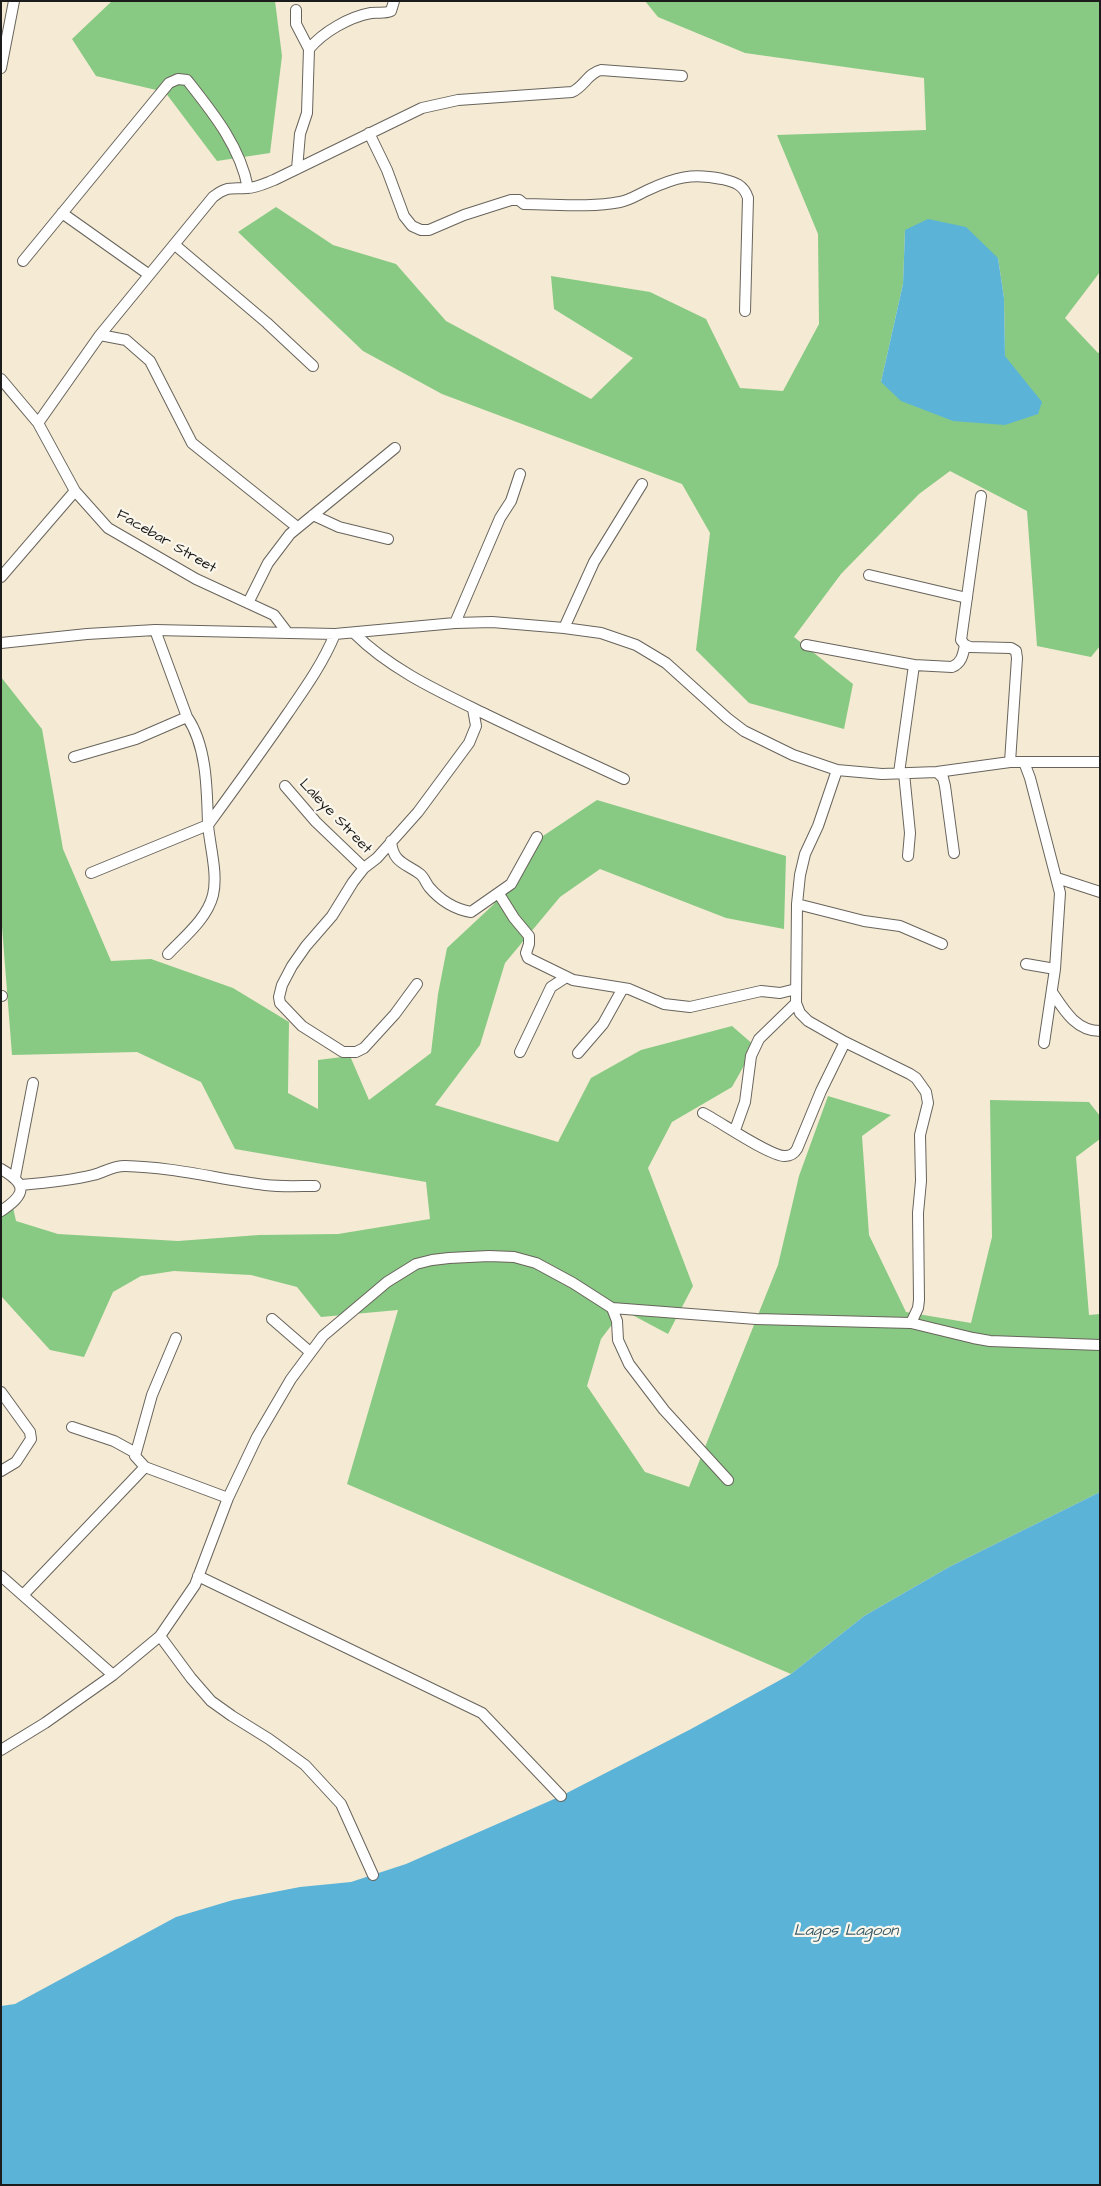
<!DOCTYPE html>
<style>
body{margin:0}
#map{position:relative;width:1101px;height:2186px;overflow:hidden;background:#f5ead4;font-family:"Architects Daughter",sans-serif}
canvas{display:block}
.frame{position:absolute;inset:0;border:2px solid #1c1c1c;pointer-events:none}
</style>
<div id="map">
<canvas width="1101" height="2186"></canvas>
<div class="frame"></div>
</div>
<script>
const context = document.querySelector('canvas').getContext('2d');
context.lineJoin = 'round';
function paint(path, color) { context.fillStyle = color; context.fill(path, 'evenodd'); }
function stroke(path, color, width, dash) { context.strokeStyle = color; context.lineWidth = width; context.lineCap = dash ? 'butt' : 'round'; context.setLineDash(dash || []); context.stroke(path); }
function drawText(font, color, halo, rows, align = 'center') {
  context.font = font + ' "Architects Daughter",sans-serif'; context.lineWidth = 4.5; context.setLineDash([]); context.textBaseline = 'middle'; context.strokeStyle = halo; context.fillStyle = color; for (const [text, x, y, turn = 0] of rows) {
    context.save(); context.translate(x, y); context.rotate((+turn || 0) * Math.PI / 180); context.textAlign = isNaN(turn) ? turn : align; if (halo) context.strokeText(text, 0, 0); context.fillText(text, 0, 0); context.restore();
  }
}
paint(new Path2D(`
 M112 1H275L282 56 270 153 217 161 165 92 96 76 72 39Z
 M645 1H1100V272L1065 318 1098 353 1100 352V646L1091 657 1037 646 1027 511 950 471 919 494 841 574 794 637 853 684 844 729 749 703 696 650 710 533 682 484 442 394 363 351 238 232 276 207 333 245 396 264 446 321 591 399 633 358 554 309 551 276 650 292 706 319 740 388 783 391 819 324 818 234 777 135 926 130 924 78 745 53 658 17ZM905 230 998 258 1004 298 1005 356 881 382 903 284Z
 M1 677 42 729 63 849 111 961 151 959 233 988 289 1022 288 1093 318 1109V1060L350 1056 369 1100 431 1053 438 994 447 948 493 905 543 836 597 800 786 856 784 929 726 918 600 869 560 897 505 963 480 1045 435 1105 558 1142 591 1078 641 1050 732 1026 755 1046 732 1087 672 1122 648 1168 693 1286 668 1334 623 1310 601 1339 587 1386 645 1472 689 1487 778 1265 799 1176 828 1096 891 1115 862 1136 869 1235 906 1312 971 1323 992 1237 990 1100 1089 1102 1100 1116V1139L1076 1157 1089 1315 1100 1314V1492L949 1567 864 1616 791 1674 347 1484 398 1310 321 1317 297 1287 251 1275 174 1271 141 1276 113 1292 84 1357 50 1350 1 1296V1210L12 1203 16 1221 58 1234 178 1241 259 1235 338 1234 430 1219 426 1182 235 1149 201 1082 137 1052 12 1055 1 914Z`), '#88ca83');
paint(new Path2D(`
 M928 219 966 227 998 258 1004 298 1005 356 1042 402 1038 414 1005 425 953 421 901 401 881 382 903 284 905 230Z
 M1100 1492V2185H1V2006L15 2004 176 1917 233 1900 300 1887 351 1882 406 1864 561 1796 691 1729 791 1674 864 1616 949 1567Z`), '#5bb4d8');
const minor = new Path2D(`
 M296 10V24L309 49
 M1 68 14 1
 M369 133 387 170 404 216 412 226 421 230H429L464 215 511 200H519L524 204C556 204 589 208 620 202 630 200 639 194 648 190 676 177 692 173 722 179 735 182 744 185 748 198L745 311
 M297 169 300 134 307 113 309 49C323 32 349 17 371 13 378 12 384 14 391 11L394 1
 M62 213 148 274
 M175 245 267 323 313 366
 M23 261 169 83 178 79 187 80C213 113 240 146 248 188
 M100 335 126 340 150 361 192 443 297 527
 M1 379 38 423 75 491 108 528 196 579 274 615 287 632
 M38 423 100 335 213 197C227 186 230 189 247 188 256 188 266 183 274 180L422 108 458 100 572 92C584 87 588 73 601 70L682 76
 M981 496 961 640 965 645 970 647 1011 648 1016 651 1017 658 1010 762
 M313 515 339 527 388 539
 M869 575 967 598
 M1 577 75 491
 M248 603 268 563 290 534 395 448
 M455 623 500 518 511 501 520 474
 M564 628 594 562 642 484
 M354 633C390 669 438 691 483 713 530 736 577 757 624 779
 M1 643 87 634 155 630 335 634 455 623 492 622 564 628 601 633 636 645 666 663 727 718 744 731 793 755 837 770 882 774 937 772 1010 762H1100
 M806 645 914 665
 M74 757 136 739 187 717
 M1024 762 1030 778 1060 893 1055 969 1044 1043
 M837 770 818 826 805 854 800 875 797 904 796 1003 800 1013 808 1021 845 1042 910 1074 916 1078 926 1092 928 1103 920 1135 921 1181 918 1213 919 1300 918 1308 911 1323
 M937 772 943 778 945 786 954 853
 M899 773 914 665 952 667C962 663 963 654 965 645
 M904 773 910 833 908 856
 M285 786 316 822 364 868
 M391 841C393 863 405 863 420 874 424 877 426 883 429 887 440 900 454 909 471 912L511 884 537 837
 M91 873 208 825C207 790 207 746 187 717L155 630
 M1057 878 1100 892
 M499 894 514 918 529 936V944L526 953 528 958 573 980 629 989 664 1004 690 1007 761 991 780 993 796 989
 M797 904 864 921 900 926 942 944
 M168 954C184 937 207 919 213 895 218 874 210 847 208 825 235 788 262 751 288 713 306 687 323 663 335 634
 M1026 964 1055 969
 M417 984 395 1014 364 1048 356 1052H343L302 1026 280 1003 279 997 282 985 292 966 306 946 332 916 353 882 364 868 377 858 418 812 469 743 476 726 473 709
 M1052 992C1064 1010 1076 1031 1100 1031
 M1 996H2
 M520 1052 551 987 565 978
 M578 1053 603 1024 623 988
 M703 1113C719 1121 771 1157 785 1156 791 1156 794 1154 797 1149L821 1091 845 1042
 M735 1130 745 1102 751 1056 759 1039 796 1003
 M1 1169C28 1185 26 1194 1 1211
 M15 1177 33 1083
 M21 1185C45 1183 69 1181 93 1175 105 1172 112 1166 125 1166 173 1167 218 1179 265 1185 282 1187 299 1186 315 1186
 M612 1308 617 1321 618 1340 629 1364 664 1410 728 1480
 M272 1319 310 1352
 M176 1338 152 1395 135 1456 145 1467 228 1498
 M1 1392 30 1432 31 1439 16 1462 1 1471
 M72 1427 114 1441 134 1452
 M1 1576 113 1675
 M198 1576 482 1713 561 1796
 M24 1594 145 1467
 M160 1636 191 1678 211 1701 232 1716 269 1739 305 1765 341 1804 373 1875
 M1 1750 45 1723 113 1675 160 1636 195 1585 228 1498 257 1437 291 1379 323 1336 387 1282 416 1264 432 1260 449 1258 489 1256 514 1257 536 1263 573 1283 612 1308 756 1319 911 1323 973 1338 990 1341 1100 1345`);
stroke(minor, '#68645c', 12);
stroke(minor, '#fff', 10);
drawText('15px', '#1c1c1c', '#fbf7ec', [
 ["Facebar Street",166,542,30],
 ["Laleye Street",335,817,46]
]);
drawText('italic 16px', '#355967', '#fbf7ec', [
 ["Lagos Lagoon",846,1932]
]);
</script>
